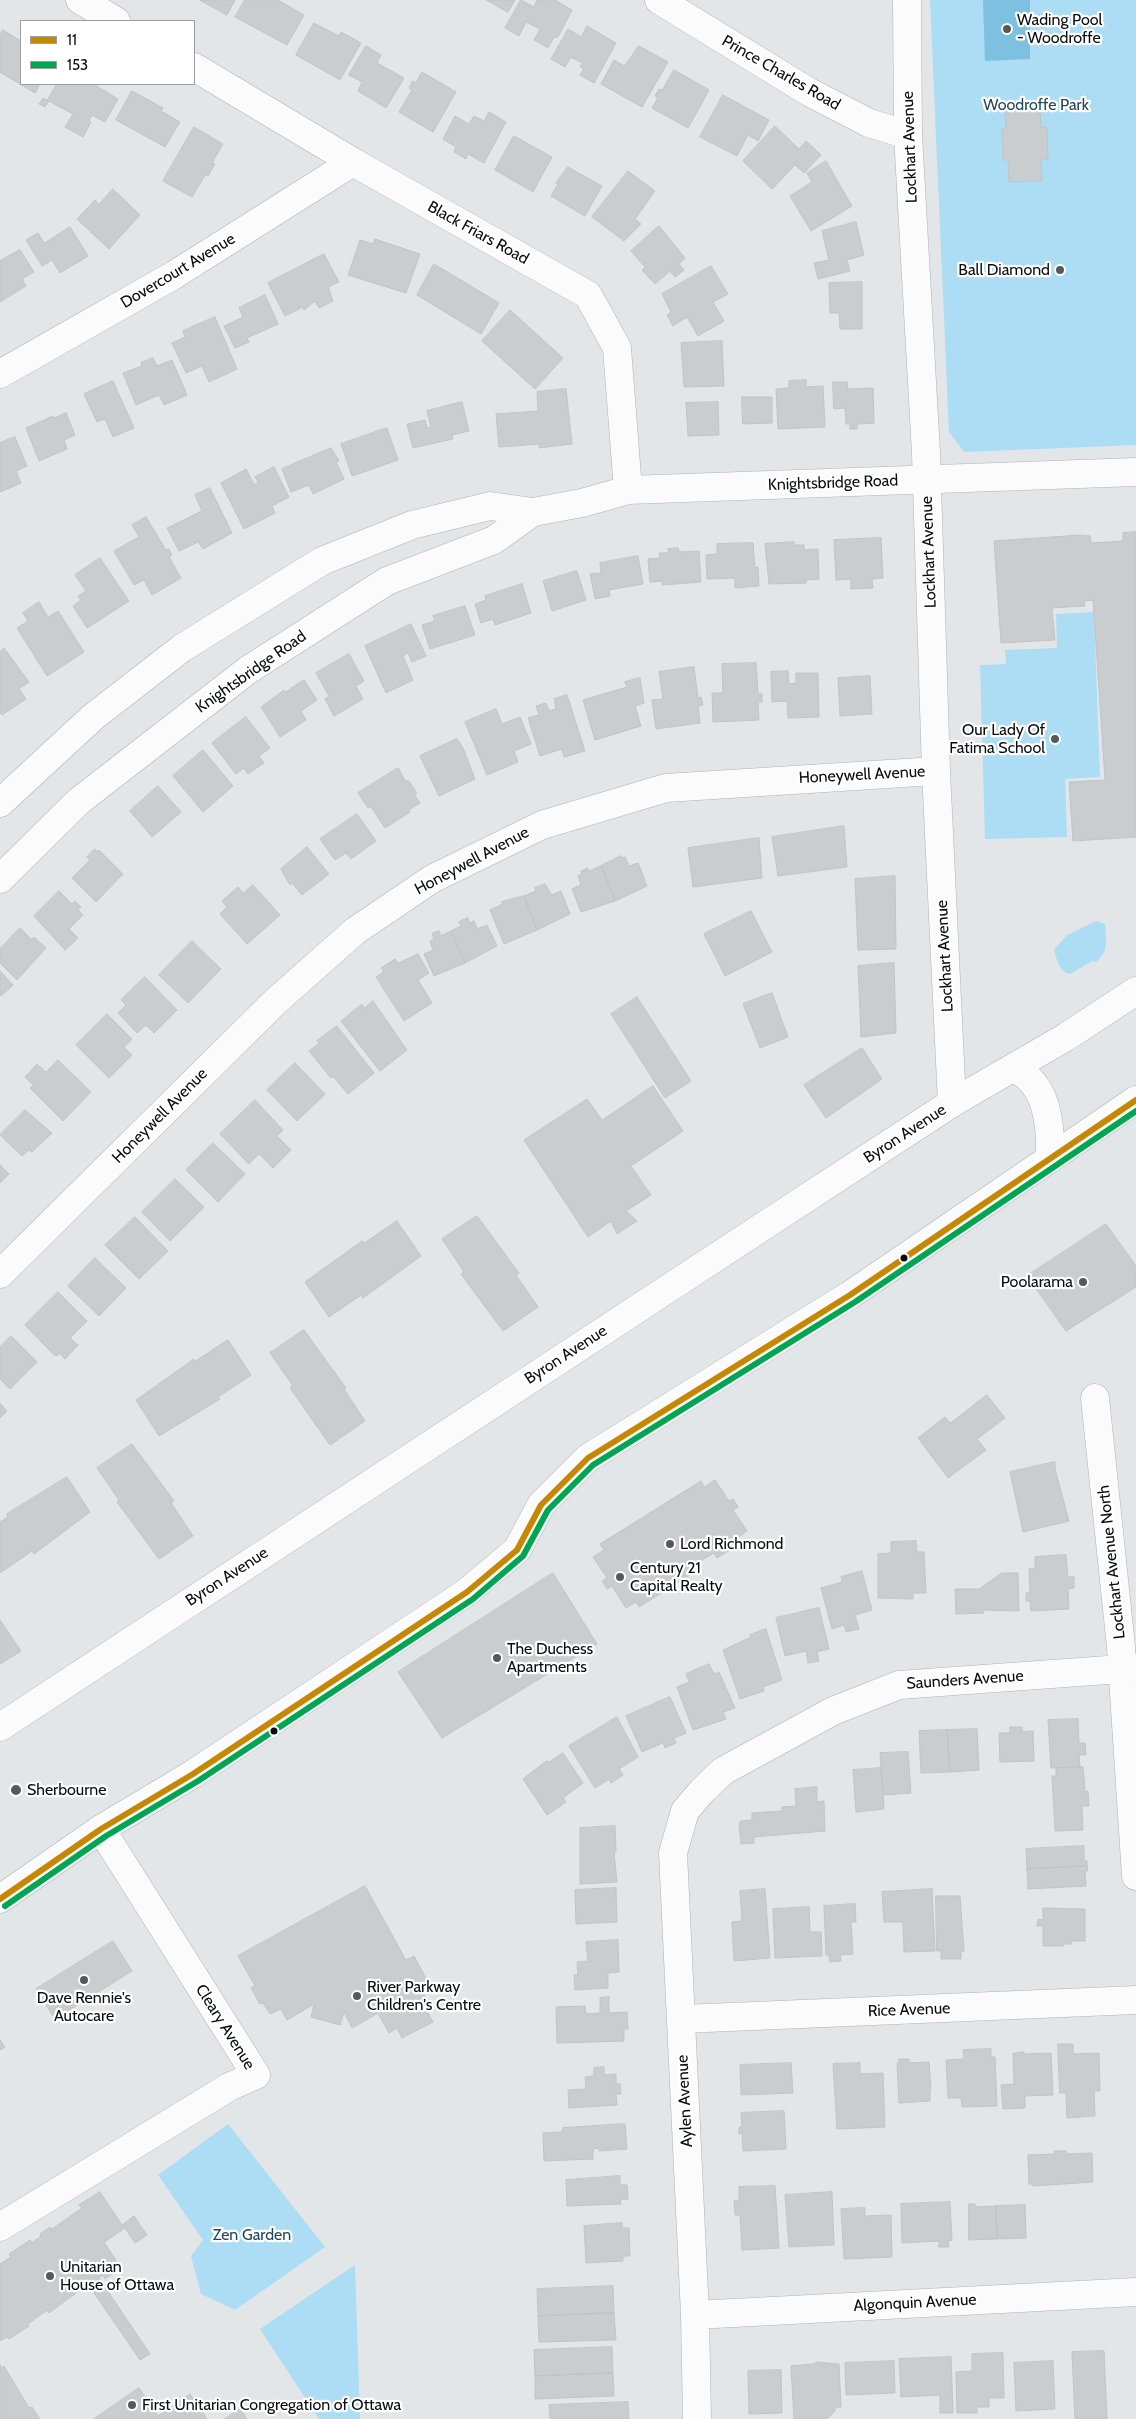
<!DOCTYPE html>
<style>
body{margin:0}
#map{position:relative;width:1136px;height:2419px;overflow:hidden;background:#e2e6e8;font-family:Cabin,sans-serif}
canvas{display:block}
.legend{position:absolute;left:20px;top:20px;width:175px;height:65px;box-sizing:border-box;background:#fff;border:1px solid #9d9e9f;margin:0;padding:6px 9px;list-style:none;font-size:15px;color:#0a0d0e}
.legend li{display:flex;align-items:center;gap:10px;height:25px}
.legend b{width:25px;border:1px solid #9d9e9f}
</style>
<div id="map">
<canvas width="1136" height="2419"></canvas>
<ul class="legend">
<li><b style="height:6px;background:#c88703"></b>11</li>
<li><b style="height:6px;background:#00a651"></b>153</li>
</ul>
</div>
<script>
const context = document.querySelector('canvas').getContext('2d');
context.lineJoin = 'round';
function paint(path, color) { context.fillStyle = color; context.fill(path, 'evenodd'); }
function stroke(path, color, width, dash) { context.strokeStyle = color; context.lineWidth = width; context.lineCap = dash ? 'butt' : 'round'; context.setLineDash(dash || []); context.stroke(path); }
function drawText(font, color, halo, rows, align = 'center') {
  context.font = font + ' Cabin,sans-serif'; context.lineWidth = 4.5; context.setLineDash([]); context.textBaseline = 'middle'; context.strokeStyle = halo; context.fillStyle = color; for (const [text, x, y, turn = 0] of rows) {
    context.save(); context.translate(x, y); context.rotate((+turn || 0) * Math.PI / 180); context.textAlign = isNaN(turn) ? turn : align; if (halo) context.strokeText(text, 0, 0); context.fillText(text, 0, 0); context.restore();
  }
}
paint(new Path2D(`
 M930 0H1136V445L964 452 949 432Z
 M1094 612 1100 777 1065 779 1067 837 985 839 980 665 1006 664 1005 650 1057 648 1056 614Z
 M1096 921 1105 924C1106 940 1109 952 1096 962L1092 961 1070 974C1059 971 1057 960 1054 950L1066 936Z
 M228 2124 325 2247 235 2310 201 2294 191 2256 203 2240 158 2175Z
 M355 2265 360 2419H319L260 2329Z`), '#acddf4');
paint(new Path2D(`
 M983 0H1030V59L985 61Z`), '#7dc0df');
const building = new Path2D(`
 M200 0H235L227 15Z
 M245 0H278L304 15 287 45 235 17Z
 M487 0H515L508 12Z
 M521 0 534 7 537 0H555L572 10 558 37H554L548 48 534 40 540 29 526 22 519 36 505 28Z
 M314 23 339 36 341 32 361 43 340 80 296 55Z
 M587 26 616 43 594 83 580 75 584 69 580 67 582 63 571 57 565 67 551 59 568 29 581 37Z
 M3 30 21 41V84H40L35 93 0 72V35Z
 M366 46 381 55 377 63 404 78 386 108 358 91 362 82 349 75Z
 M639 46 668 62 642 107 601 84 614 60 624 66Z
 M674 70 709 90 688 128 652 108 658 98 655 96 659 89 662 90Z
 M422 72 456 92 433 132 399 112 412 90 409 88 413 81 416 83Z
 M57 84H96L95 85 118 99 105 122 92 115 89 121 91 122 83 137 65 127 73 114 49 101 45 107 39 104 43 98 47 100Z
 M132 91 163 108 161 111 180 122 165 147 116 120Z
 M723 95 769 120 758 141 748 135 737 156 700 137Z
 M1040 108 1041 127H1047L1048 159H1041L1042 181 1009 182 1008 160H1003L1002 129 1006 128 1005 109Z
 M489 112 506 122 484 163 468 154 466 159 454 152 456 147 443 139 455 116 469 124 474 116 484 121Z
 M775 126 799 149 806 141 821 155 804 173 795 165 772 189 743 161Z
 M194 127 223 144 212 163 215 164 208 176 205 175 192 197 163 181Z
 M514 136 552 157 533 192 495 170Z
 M826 161 852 206 811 231 790 196 812 182 807 173Z
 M568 167 602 186 585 216 551 196 558 184 556 183Z
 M628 171 655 191 635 219 641 224 624 241 592 217Z
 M113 189 140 215 109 249 77 219 95 200 99 204Z
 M856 222 864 255 847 260 850 271 818 279 814 263 829 260 822 231Z
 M659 226 685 258 679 264 684 270 675 277 670 271 655 284 642 270 645 267 631 251Z
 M70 227 88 256 60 273 52 260 42 266 26 240 38 233 44 243Z
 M375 239 420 254 406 293 348 275 360 240 373 244Z
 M20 250 34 272 22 279 26 286 0 302V261Z
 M324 254 339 282 328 287 333 301 319 308 315 301 304 310 303 307 285 316 268 283Z
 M434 264 499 303 481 334 417 295Z
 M711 266 728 294 713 302 724 321 698 336 687 317 673 326 667 315 671 312 662 294Z
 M862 282V329H840L839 313H830L829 283Z
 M265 295 278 324 247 338 249 342 235 348 224 326 243 317 239 308Z
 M510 310 563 358 535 389 482 341Z
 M215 317 237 369 209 382 202 366 186 373 172 343 185 337 183 331Z
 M722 341 724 386 684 387 681 343Z
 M153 358 157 366 172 360 187 395 164 405 159 395 136 405 123 373 142 366 141 363Z
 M806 380V387L823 386 825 427 778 429 776 389 789 388V381Z
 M113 381 134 428 113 437 105 419 97 422 84 394Z
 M833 382H847L848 389 873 388 874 423 857 424V429H850V424H846L845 408 834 409Z
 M566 389 572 444 539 448V444L499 447 496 414 538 411 537 392Z
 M742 397H772V423L743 424Z
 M462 402 469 431 452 435 453 439 413 448 407 424 425 420 427 428 431 427 427 411Z
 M718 402 719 435 688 436 686 403Z
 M66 413 75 435 64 440 67 449 39 461 26 428 53 416 54 418Z
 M387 428 398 460 352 476 341 444Z
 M15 437 27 466 16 471 21 483 0 492V443Z
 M331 448 339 461 336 462 344 479 313 494 309 485 291 492 282 469Z
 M274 467 289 497 272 506 275 513 244 529 221 483 246 469 254 485 258 482 255 477Z
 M210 488 232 533 203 549 198 542 179 551 167 528 202 511 195 495Z
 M146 517 166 550 169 549 172 555 169 557 181 578 152 595 144 580 134 585 114 551 139 537 132 525Z
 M1136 532V837L1073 841 1069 782 1105 780 1093 600 1084 601 1085 606 1052 608 1055 640 1001 643 994 541 1080 535 1090 536 1091 543 1123 541V533Z
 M881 538 883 578 872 579 873 588 851 589V579L836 580 834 540Z
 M794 542V545H804V550L818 549 819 579 806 580V583L769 584 765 544Z
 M753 543 755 568 758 567 759 586 735 588V578L707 579 706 555 717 554V544Z
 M678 548 679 552 699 551 701 582 662 585V581L650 582 648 559 660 558 659 553H669L668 549Z
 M638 556 643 584 609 590 610 596 595 599 590 574 601 573 600 563Z
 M100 558 129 601 87 628 73 606 81 600 78 596 86 591 75 575Z
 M577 571 586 600 552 611 543 581Z
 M522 584 531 613 495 625 493 619 481 623 475 604 486 600 485 596Z
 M39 602 48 617 58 611 84 652 47 676 17 628 28 621 23 613Z
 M465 606 475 635 430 649 422 625 435 621 433 616Z
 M411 624 426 656 412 662 408 653 403 656 413 680 386 693 365 646Z
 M4 648 29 682 19 689 26 699 2 715 0 712V652Z
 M349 654 364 681 356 686 363 699 334 716 325 699 329 696 316 673Z
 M756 663 758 694H762V702H758L759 720 713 722 712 693H723L722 664Z
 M694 667 698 698 701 697 703 705 698 706 700 723 656 729 652 700 663 699 659 672Z
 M788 671 789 684 796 683V673H818L819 717 788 718 787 701 772 702 771 672Z
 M870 676 872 714 840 716 838 678Z
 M640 678 644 703 635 706 641 726 595 740 583 700 627 687 625 682Z
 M304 680 317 700 301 711 306 720 280 737 261 707 284 690 285 692Z
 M567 695 585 751 564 757 562 749 540 756 528 718 539 715 536 706 546 703 549 711 556 709 554 699Z
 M496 709 502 724 520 717 531 744 514 751 518 762 487 775 465 722Z
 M246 717 270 748 259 756 264 763 248 774 244 768 236 774 212 743Z
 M457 739 463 748 475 779 439 796 420 756Z
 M203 750 233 786 203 812 173 776Z
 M398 768 406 782 408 780 417 793 414 794 420 803 409 810 410 812 385 828 371 807 368 808 358 793Z
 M158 786 181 812 152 837 130 811Z
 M357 814 376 841 351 859 346 853 335 860 320 839Z
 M844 826 847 867 778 876 772 837Z
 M759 838 762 878 693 887 688 848Z
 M307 847 329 874 302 895 292 883 290 885 281 869Z
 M95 849 98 852 99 850 123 874 96 902 72 878 90 860 87 857Z
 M621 856V858L625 857 629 866 638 863 647 886 615 901 601 866Z
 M601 866 615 901 581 912 572 889 581 885 578 876 582 874 581 871 588 868 589 871Z
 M895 876 896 949 858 950 855 879Z
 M545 884 552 895 561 891 570 914 537 930 524 896 536 891 535 888Z
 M253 885 280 915 247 944 220 914 227 907 222 901 238 887 243 893Z
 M59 891 72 904 75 901 81 907 78 910 83 915 69 929 78 938 65 950 34 916Z
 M524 896 537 930 504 944 490 910 503 904 502 902Z
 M751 911 772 952 725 976 704 934Z
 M468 918 469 923 474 921 477 929 487 925 497 946 465 963 451 931 461 926 459 922Z
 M20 928 32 940 34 937 46 948 17 980 0 963V949Z
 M439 931 441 936 451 931 465 963 434 976 424 954 433 950 430 941 434 939 432 934Z
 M192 941 221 969 188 1003 159 975Z
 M418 954 429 973 418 980 432 1003 404 1021 376 977 384 972 381 968 395 959 398 963Z
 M894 963 896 1033 861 1037 858 966Z
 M0 971 13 985 1 996 0 994Z
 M145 977 177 1010 154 1033 146 1025 137 1033 118 1013 126 1005 121 1000Z
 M772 993 788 1037 760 1048 743 1004Z
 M637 997 691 1081 665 1098 611 1014Z
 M373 1001 407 1050 380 1071 341 1021 362 1004 364 1008Z
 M107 1014 132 1039 124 1047 132 1055 109 1078 76 1045Z
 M337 1026 374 1073 348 1094 333 1076 331 1078 309 1051 319 1043 317 1041Z
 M862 1048 882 1079 826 1118 804 1085Z
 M58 1060 91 1092 63 1121 30 1088 33 1085 25 1077 37 1064 46 1072Z
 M295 1063 325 1094 297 1121 267 1090Z
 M653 1086 683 1131 631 1166 651 1195 626 1211 637 1221 617 1234 611 1221 588 1237 524 1140 587 1099 602 1120Z
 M255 1100 283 1130 277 1136 291 1150 273 1168 259 1154 249 1164 220 1134Z
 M25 1110 52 1133 32 1152 29 1150 22 1156 0 1135Z
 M213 1143 245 1174 218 1202 186 1170Z
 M0 1165 9 1174 0 1183Z
 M175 1179 204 1207 170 1241 142 1212Z
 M477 1216 519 1273 516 1275 538 1307 503 1331 461 1274 464 1272 442 1239Z
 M135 1217 168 1251 139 1279 105 1245Z
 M397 1221 421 1256 363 1298 361 1295 329 1317 305 1282 362 1241 364 1243Z
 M1106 1224 1136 1266V1287L1066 1331 1027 1276Z
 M95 1258 126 1288 99 1316 68 1286Z
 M58 1292 87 1321 70 1338 78 1345 65 1359 59 1353 57 1356 53 1354 25 1325Z
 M304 1330 346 1388 344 1389 365 1421 330 1445 290 1388 293 1386 270 1353Z
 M11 1336 37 1362 10 1389 0 1379V1347Z
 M228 1340 251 1375 218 1397 220 1399 159 1436 136 1400 194 1359 195 1361Z
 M987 1395 1005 1418 977 1439 986 1450 948 1478 918 1438 945 1417 950 1423Z
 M0 1403 7 1411 0 1418Z
 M132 1444 174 1501 171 1503 193 1536 159 1559 117 1502 119 1500 97 1468Z
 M1055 1462V1469L1069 1521 1023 1532 1010 1472Z
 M67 1477 90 1512 34 1554 32 1551 0 1573V1522L8 1517 7 1514Z
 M715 1480 729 1501 733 1499 738 1507 733 1510 747 1531 737 1538 740 1544 717 1558 714 1553 699 1562 702 1567 677 1583 674 1577 659 1586 663 1592 639 1607 636 1602 626 1608 612 1586 607 1589 602 1581 607 1578 593 1557 604 1550 600 1544 701 1481 704 1487Z
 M916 1541 917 1552H924L926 1593H913V1599L878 1598V1554L891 1553V1542Z
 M1066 1555 1068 1577H1074V1588L1068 1589 1069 1609 1031 1611 1030 1601H1026V1593H1030L1029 1569 1035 1568V1557Z
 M862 1571 872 1610 855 1615 859 1629 846 1632 844 1625 832 1629 821 1588 842 1582 841 1577Z
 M553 1573 597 1644 442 1738 398 1672Z
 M1002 1573H1018L1019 1611 983 1610 984 1613 956 1614 955 1589H979Z
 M819 1608 829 1649 817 1652 819 1661 808 1663 806 1651 785 1656 776 1618Z
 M0 1620 21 1651 0 1664Z
 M766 1629 782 1680 763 1687 764 1691 740 1699 723 1650 751 1637 750 1635Z
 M709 1664 714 1674 719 1672 735 1708 723 1712 726 1719 693 1730 677 1687 689 1682 686 1674Z
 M670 1697 686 1733 674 1738 676 1743 665 1748 663 1743 642 1752 626 1716Z
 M617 1717 638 1757 619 1769 623 1775 611 1783 609 1779 595 1788 569 1746Z
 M1078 1719 1079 1743H1085L1086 1755H1079L1080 1767 1051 1768 1048 1720Z
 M1010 1727H1022V1732L1033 1731 1034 1761 1000 1762 999 1733H1010Z
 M977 1729 979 1770 950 1772 947 1730Z
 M947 1730 950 1772 921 1773 919 1731Z
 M908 1752 911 1793 883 1795 880 1753Z
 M563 1753 583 1783 563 1798 566 1802 547 1815 523 1779 546 1761 549 1762Z
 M1083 1767 1085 1789 1081 1791H1088L1089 1806H1082L1083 1830 1055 1831 1052 1776H1056V1768Z
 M881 1768 884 1809 856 1812 853 1770Z
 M817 1787V1802L824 1801 825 1831 754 1837V1843L741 1844 739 1824 741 1821 752 1820V1813L782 1811V1807L796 1806 795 1789Z
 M615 1826 616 1852H614L617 1882 580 1884V1828Z
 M1084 1846V1861H1087V1866L1027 1869 1026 1849Z
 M1087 1866 1088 1871H1085L1086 1886 1028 1889 1027 1869Z
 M365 1886 406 1960 414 1956 430 1986 422 1991 432 2008 427 2011 433 2022 402 2038 397 2028 389 2033 378 2013 352 2028 344 2012 340 2025 311 2017 314 2004 287 2020 281 2009 270 2014 263 2003 260 2004 251 1988 255 1986 238 1956Z
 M616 1888 617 1922 576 1924 575 1890Z
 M765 1889 770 1958 734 1961 732 1922 742 1921 740 1891Z
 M932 1889 935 1951 904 1952 903 1922H884L882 1892Z
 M936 1896H960L964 1951H961V1959H941V1951H937Z
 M855 1904 856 1922H851L853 1954 840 1955 841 1961 830 1962 829 1955H826L824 1906Z
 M809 1907 810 1932H821L822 1956 775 1958 773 1909Z
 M1043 1908 1085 1909V1941H1071V1944H1063V1946H1043V1926H1037L1038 1919 1043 1920Z
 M618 1940 619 1972 608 1973V1988L575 1990 574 1975H578L577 1962 588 1961 586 1942Z
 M113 1941 132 1971 55 2019 36 1989Z
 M609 1997V2013L627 2012 628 2029H624V2041L557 2043 556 2007 585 2006 586 2014 600 2013V1998Z
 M0 2040 5 2047 0 2050Z
 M1058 2044H1073V2054L1099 2053 1100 2091H1094L1095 2116 1067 2118 1066 2093H1060Z
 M991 2049V2057H995L997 2106 962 2107 961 2098H948L946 2060 964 2059 963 2050Z
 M1024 2052V2054L1051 2053 1053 2095 1025 2096V2108L1003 2109 1001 2085 1014 2084 1013 2054Z
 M899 2059H909V2063L929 2062 931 2089H930V2101L899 2103 897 2063H899Z
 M791 2063 793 2093 741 2095 740 2065Z
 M860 2063V2074L883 2073 885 2127 837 2129 833 2064Z
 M604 2067V2075L616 2074V2084H620L621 2094H616L617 2105 569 2108 568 2090 586 2089 585 2077 594 2076V2068Z
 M784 2111 786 2149 743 2151 742 2133 739 2134V2127H742L741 2113Z
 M625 2124 627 2149 599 2151V2148L593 2149V2159L544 2161 543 2133 562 2132 563 2128Z
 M1055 2151H1066L1067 2154 1092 2153 1093 2182 1033 2186V2184H1029L1028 2155 1055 2154Z
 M620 2176V2185H627L628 2199 620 2200 621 2204 567 2206 566 2180Z
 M775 2186 779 2248 742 2250 740 2215H735L734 2201 739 2200V2187Z
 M100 2192 122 2225 134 2216 147 2235 135 2243 125 2228 104 2242 121 2268 105 2279 103 2275 99 2278 150 2354 140 2360 88 2284 49 2313 47 2310 28 2324 29 2326 9 2339 7 2337 0 2341V2264L11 2257 9 2254 30 2240 32 2243 41 2236 40 2234 50 2227 52 2229 82 2208 79 2205Z
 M832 2192 834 2245 789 2247 785 2195Z
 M950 2202 952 2240 948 2241 949 2247H939V2241L902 2243 901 2204Z
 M969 2204H975V2207L996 2206 997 2239 969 2240Z
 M1025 2205 1026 2238 997 2239 996 2206Z
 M865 2208V2216L891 2215 892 2257 844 2259 841 2209Z
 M622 2223V2228H629L630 2256H623V2261L586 2263 584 2226Z
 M613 2286 614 2313 538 2316 537 2289Z
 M614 2313 616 2340 539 2342 538 2316Z
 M612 2347 613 2373 535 2376 534 2350Z
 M1104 2351 1107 2419H1075L1072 2352Z
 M1003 2353 1004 2398H989V2407H977V2413H957L956 2372 972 2371V2354Z
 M951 2357 953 2413H940V2395L901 2397 899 2359Z
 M894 2361 895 2393 846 2395 845 2363Z
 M1053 2361 1055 2409 1016 2411 1014 2363Z
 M816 2362 839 2364 841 2407H835V2411L827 2419H794L791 2366 814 2364Z
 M0 2365 2 2368 4 2366 29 2408 32 2407 40 2419H0Z
 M781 2370 782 2413 749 2414 748 2371Z
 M613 2373 614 2396 535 2399V2376Z
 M139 2388 158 2416 190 2394 207 2419H94Z
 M628 2402 629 2419H550L549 2405Z
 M240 2409 247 2419H225Z`);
paint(building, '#cacdcf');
stroke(building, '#c1c4c6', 1);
const minor = new Path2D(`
 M80 0 116 21
 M659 0 809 92 869 123 908 135
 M907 0 908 135 926 453 936 771 952 1103
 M194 67 353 162 588 295 617 348 628 490
 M0 374 174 275 353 162
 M0 803 93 717 182 648 322 561 412 525 490 506 533 512 582 503 628 490 1136 472
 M0 879 79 801 248 670 387 581 494 540 533 512
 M1013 1068C1048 1083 1051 1125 1050 1159
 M0 1274 275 1002 355 931 432 879 542 825 666 788 936 771
 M1095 1398 1121 1647 1136 1876
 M682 2019 1136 2000
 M0 2227 229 2087 256 2075 101 1829
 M695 2315 1136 2292
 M697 2419 695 2315 673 1853 685 1811 702 1791 723 1771 833 1711 899 1685 1136 1668`);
const tertiary = new Path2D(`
 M0 1727 788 1210 952 1103 1066 1037 1136 991`);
const secondary = new Path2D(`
 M0 1899 101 1829 193 1774 467 1592 517 1550 541 1505 588 1458 850 1295 1136 1100`);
stroke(minor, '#afb2b4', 29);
stroke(tertiary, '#afb2b4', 29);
stroke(secondary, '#afb2b4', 29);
stroke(minor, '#fbfbfc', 28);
stroke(tertiary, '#fbfbfc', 28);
stroke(secondary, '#fbfbfc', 28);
stroke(new Path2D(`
 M0 1899 101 1829 193 1774 467 1592 517 1550 541 1505 588 1458 850 1295 1136 1100`), '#c88703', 6);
stroke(new Path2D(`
 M5 1906 106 1836 198 1781 473 1599 523 1556 548 1510 593 1465 855 1302 1136 1111`), '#00a651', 6);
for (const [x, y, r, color] of [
 [1007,29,5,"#56595a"],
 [1060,270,5,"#56595a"],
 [1055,739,5,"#56595a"],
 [904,1258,4.5,"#0a0d0e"],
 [1083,1282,5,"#56595a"],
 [670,1544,5,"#56595a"],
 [620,1577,5,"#56595a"],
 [497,1658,5,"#56595a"],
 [274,1731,4.5,"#0a0d0e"],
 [16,1790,6,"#56595a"],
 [84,1980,5,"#56595a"],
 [357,1996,5,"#56595a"],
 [50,2276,5,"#56595a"],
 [132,2405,5,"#56595a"]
]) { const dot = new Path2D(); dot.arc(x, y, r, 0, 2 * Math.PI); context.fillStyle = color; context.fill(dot); stroke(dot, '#fff', 2); }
drawText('16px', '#0a0d0e', '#fff', [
 ["Wading Pool",1017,20],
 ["- Woodroffe",1017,38],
 ["Ball Diamond",1050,270,"right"],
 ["Our Lady Of",1045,730,"right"],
 ["Fatima School",1045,748,"right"],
 ["Poolarama",1073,1282,"right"],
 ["Lord Richmond",680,1544],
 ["Century 21",630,1568],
 ["Capital Realty",630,1586],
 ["The Duchess",507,1649],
 ["Apartments",507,1667],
 ["Sherbourne",27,1790],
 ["River Parkway",367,1987],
 ["Children's Centre",367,2005],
 ["Dave Rennie's",84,1998,"center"],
 ["Autocare",84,2016,"center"],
 ["Unitarian",60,2267],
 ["House of Ottawa",60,2285],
 ["First Unitarian Congregation of Ottawa",142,2405]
], 'left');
drawText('16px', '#0a0d0e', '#fff', [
 ["Prince Charles Road",781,73,30],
 ["Lockhart Avenue",910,147,-92],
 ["Black Friars Road",478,233,29],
 ["Dovercourt Avenue",178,271,-31],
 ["Knightsbridge Road",833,483,-2],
 ["Lockhart Avenue",929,552,-92],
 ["Knightsbridge Road",251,672,-35],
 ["Honeywell Avenue",862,775,-3],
 ["Honeywell Avenue",472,861,-28],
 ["Lockhart Avenue",945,956,-93],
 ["Honeywell Avenue",160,1116,-45],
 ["Byron Avenue",905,1134,-33],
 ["Byron Avenue",566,1355,-33],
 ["Lockhart Avenue North",1112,1562,-96],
 ["Byron Avenue",227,1577,-33],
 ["Saunders Avenue",965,1680,-4],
 ["Rice Avenue",909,2010,-2],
 ["Cleary Avenue",225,2027,58],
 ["Aylen Avenue",685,2101,-93],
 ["Algonquin Avenue",915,2303,-3]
]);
drawText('16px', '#1f475a', '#fff', [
 ["Woodroffe Park",1036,105],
 ["Zen Garden",252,2235]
]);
</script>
